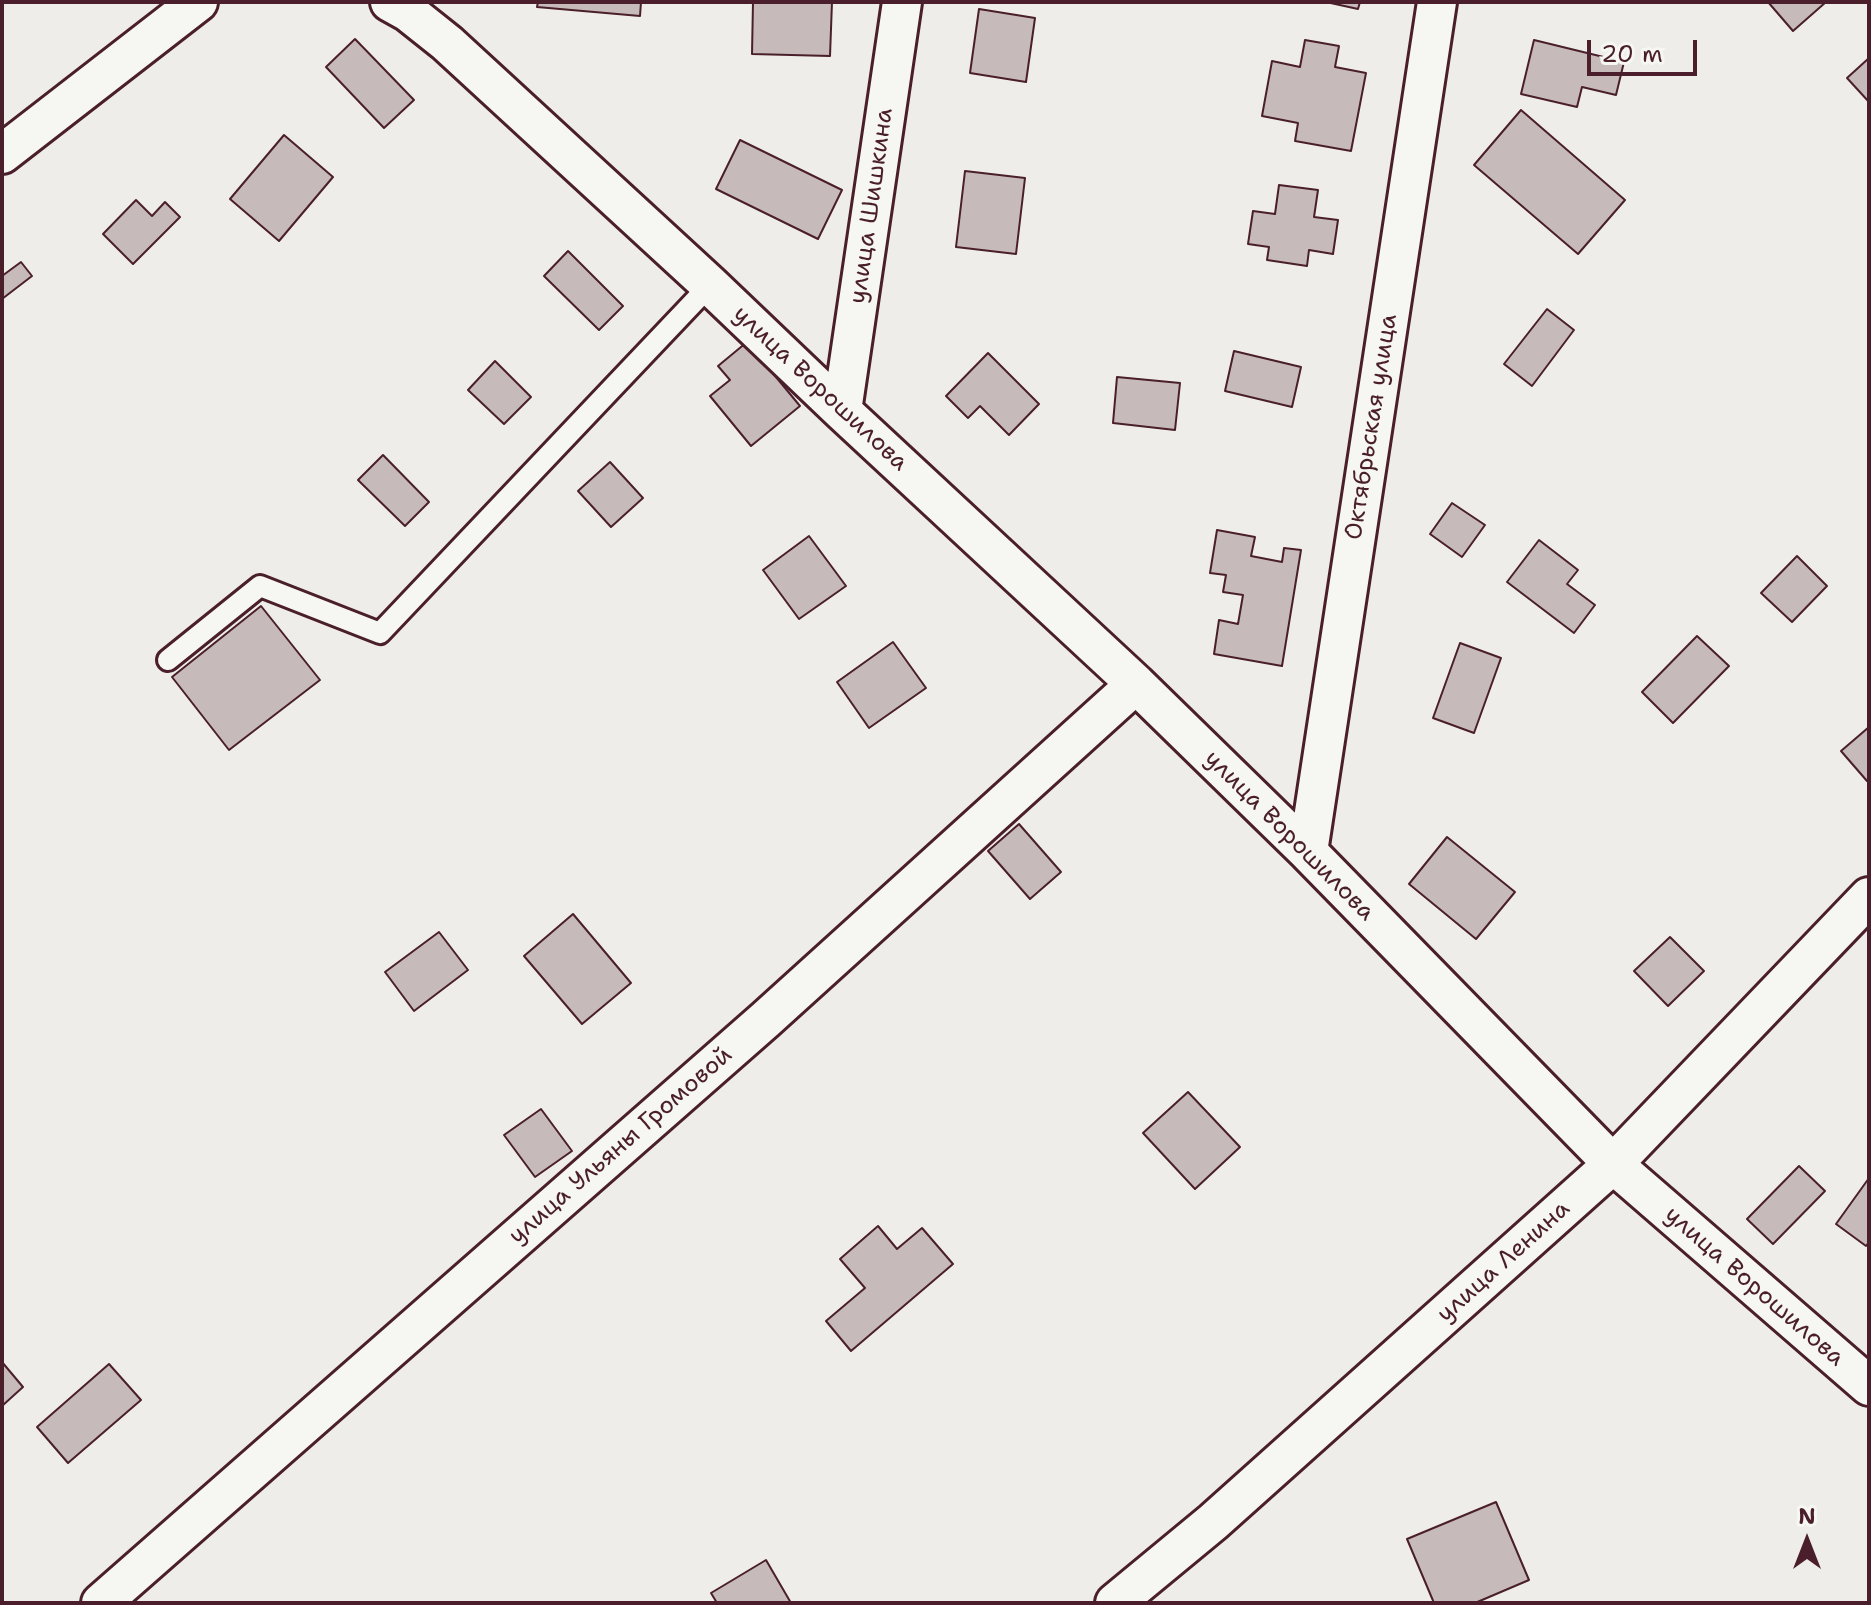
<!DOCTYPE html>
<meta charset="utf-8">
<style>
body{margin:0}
#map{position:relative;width:1871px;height:1605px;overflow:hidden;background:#efedea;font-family:"Shantell Sans",sans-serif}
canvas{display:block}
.frame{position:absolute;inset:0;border:4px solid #4a1f2b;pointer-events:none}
.north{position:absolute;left:1767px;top:1501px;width:80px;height:80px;-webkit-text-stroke:6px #f6f6f2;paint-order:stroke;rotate:0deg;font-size:22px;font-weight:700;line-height:32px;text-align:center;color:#4a1f2b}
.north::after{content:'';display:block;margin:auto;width:28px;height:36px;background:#4a1f2b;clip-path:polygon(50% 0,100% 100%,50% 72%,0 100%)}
.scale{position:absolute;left:1587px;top:40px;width:110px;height:36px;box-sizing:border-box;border:4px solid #4a1f2b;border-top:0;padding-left:10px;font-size:24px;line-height:28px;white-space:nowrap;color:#4a1f2b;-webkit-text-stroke:6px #f6f6f2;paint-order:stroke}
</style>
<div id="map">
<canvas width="1871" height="1605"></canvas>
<div class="frame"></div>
<div class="north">N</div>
<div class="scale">20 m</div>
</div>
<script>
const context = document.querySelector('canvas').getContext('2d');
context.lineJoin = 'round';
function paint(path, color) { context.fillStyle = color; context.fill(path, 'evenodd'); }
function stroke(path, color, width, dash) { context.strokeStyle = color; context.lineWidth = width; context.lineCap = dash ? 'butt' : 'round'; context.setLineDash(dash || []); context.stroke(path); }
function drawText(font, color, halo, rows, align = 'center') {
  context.font = font + ' "Shantell Sans",sans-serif'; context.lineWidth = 6; context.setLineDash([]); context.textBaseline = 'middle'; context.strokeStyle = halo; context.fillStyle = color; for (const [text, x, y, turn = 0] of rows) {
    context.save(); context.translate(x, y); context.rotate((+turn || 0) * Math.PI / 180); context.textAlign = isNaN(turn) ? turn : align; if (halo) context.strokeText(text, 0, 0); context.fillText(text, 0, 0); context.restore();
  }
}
const building = new Path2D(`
 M538 2H641L640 16 537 7Z
 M753 2H832L830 56 752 54Z
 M1326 2H1360L1358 9Z
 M1768 2H1826L1793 31Z
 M979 9 1035 18 1026 82 970 73Z
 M355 39 414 100 384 128 326 67Z
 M1305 40 1339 46 1335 67 1366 73 1351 151 1295 141 1298 123 1262 116 1272 61 1300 67Z
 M1534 40 1624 62 1616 95 1582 87 1577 107 1521 94Z
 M1869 58V102L1847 78Z
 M1521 110 1625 200 1578 254 1474 165Z
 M284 135 333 177 279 241 230 199Z
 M740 140 842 190 818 239 716 189Z
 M965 171 1025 178 1016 254 956 247Z
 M1279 185 1318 190 1314 217 1338 220 1333 254 1309 250 1307 266 1267 260 1269 247 1248 244 1253 211 1275 214Z
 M136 200 152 216 165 202 180 217 133 264 103 234Z
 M568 251 623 306 599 330 544 276Z
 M21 262 32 276 2 299V276Z
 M1547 309 1574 330 1532 386 1504 364Z
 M747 342 800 406 751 446 710 396 730 380 718 366Z
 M1234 351 1301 367 1292 407 1225 391Z
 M988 353 1039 404 1009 435 980 406 968 418 946 396Z
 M495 361 531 397 504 424 468 390Z
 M1117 377 1180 383 1175 430 1113 423Z
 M383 455 429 502 405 526 358 480Z
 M610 462 643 498 611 527 578 491Z
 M1452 503 1485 525 1462 557 1430 534Z
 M1217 530 1255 537 1251 556 1282 562 1284 548 1301 550 1282 666 1214 654 1219 620 1238 624 1243 595 1223 592 1226 575 1210 573Z
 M809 536 846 586 799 619 763 570Z
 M1539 540 1578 570 1567 584 1595 605 1574 633 1507 582Z
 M1797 556 1827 586 1792 622 1761 593Z
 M261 606 320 680 229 750 172 677Z
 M1697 636 1729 666 1673 723 1642 692Z
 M893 642 926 688 869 728 837 682Z
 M1460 643 1501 658 1474 733 1433 718Z
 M1869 727V779L1867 781 1841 751Z
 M1019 824 1061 872 1030 899 988 851Z
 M1447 837 1515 892 1476 939 1409 884Z
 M573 914 631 983 582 1024 524 956Z
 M439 932 468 970 414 1011 385 972Z
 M1670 937 1704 971 1668 1006 1634 971Z
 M1188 1092 1240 1147 1195 1189 1143 1133Z
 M541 1109 572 1151 535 1177 504 1135Z
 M1799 1166 1825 1191 1773 1244 1747 1219Z
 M1869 1178V1242L1866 1246 1836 1224Z
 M878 1226 897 1249 922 1228 953 1264 851 1351 826 1321 865 1288 840 1259Z
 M2 1362 23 1387 2 1406Z
 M109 1364 141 1400 68 1463 37 1427Z
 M1496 1502 1529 1580 1475 1603H1434L1407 1539Z
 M766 1560 791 1603H717L711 1593Z`);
paint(building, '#c6babb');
stroke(building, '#4a1f2b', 2);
const service = new Path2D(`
 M168 660 260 586 380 633 710 285`);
const minor = new Path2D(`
 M390 2 408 12 447 43 710 285 842 411 1136 684 1308 852 1613 1164 1869 1386
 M2 154 198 2
 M842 411 902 2
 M1308 852 1437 2
 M101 1603 765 1020 1136 684
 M1115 1603 1213 1522 1613 1164 1869 897`);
stroke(service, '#4a1f2b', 26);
stroke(minor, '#4a1f2b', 44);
stroke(service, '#f6f6f2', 20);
stroke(minor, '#f6f6f2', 38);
drawText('24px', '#4a1f2b', '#f6f6f2', [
 ["улица Шишкина",872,206,-82],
 ["улица Ворошилова",820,389,43],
 ["Октябрьская улица",1372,427,-81],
 ["улица Ворошилова",1289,836,45],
 ["улица Ульяны Громовой",621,1146,-41],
 ["улица Ленина",1504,1262,-42],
 ["улица Ворошилова",1754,1287,41]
]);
</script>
